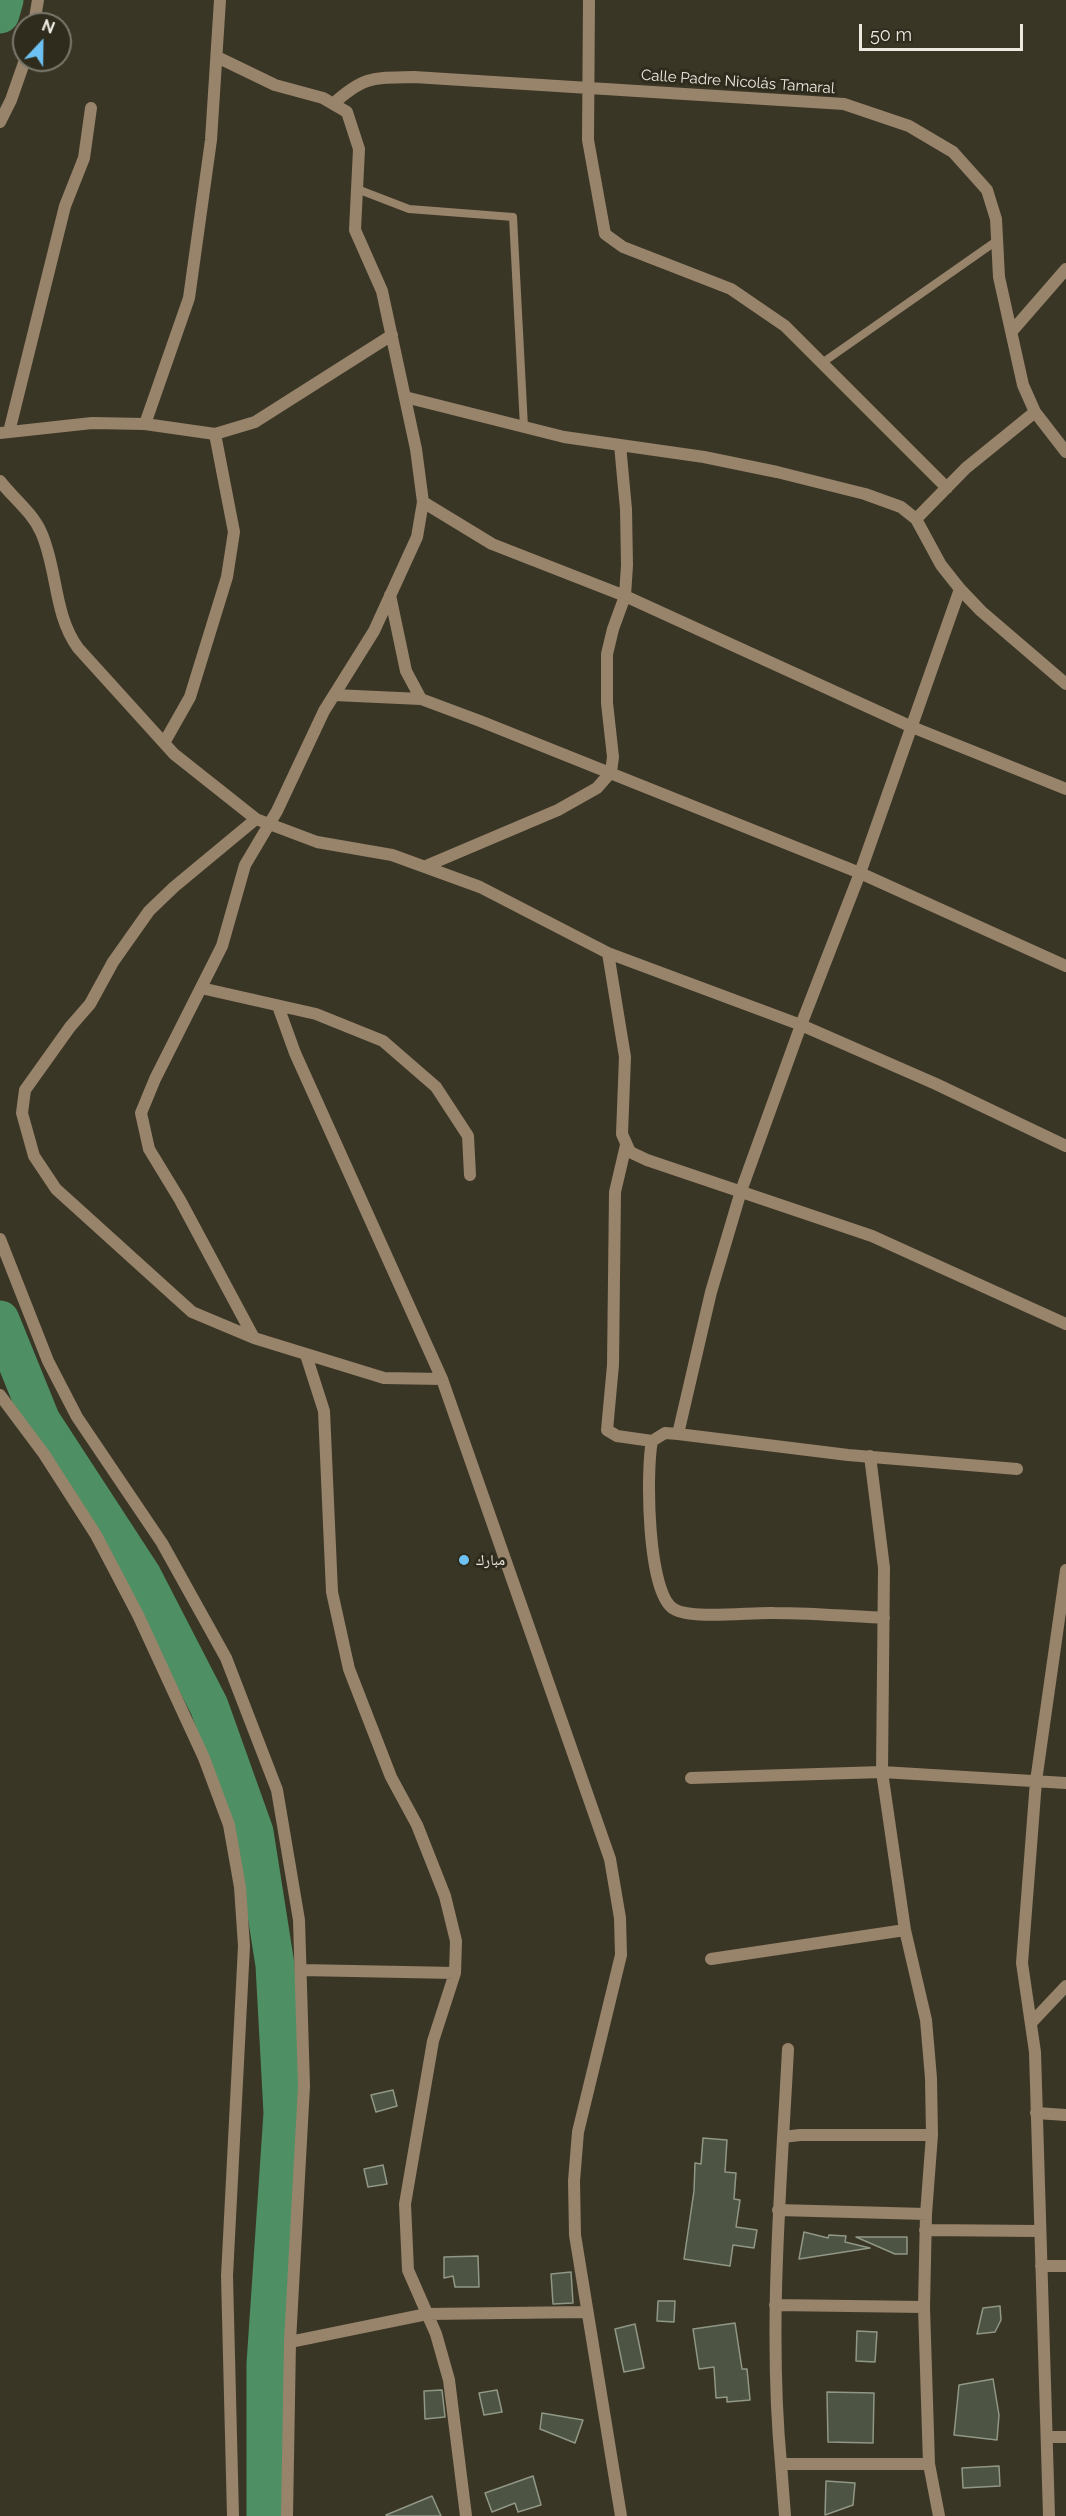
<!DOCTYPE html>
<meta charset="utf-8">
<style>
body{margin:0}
#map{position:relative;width:1066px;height:2516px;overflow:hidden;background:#3a3626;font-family:Raleway,sans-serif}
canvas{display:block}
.north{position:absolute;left:12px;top:12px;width:60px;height:60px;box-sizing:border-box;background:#2f2c1d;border:2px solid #7a786b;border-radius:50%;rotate:22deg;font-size:16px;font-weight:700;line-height:24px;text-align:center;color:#ebe9e0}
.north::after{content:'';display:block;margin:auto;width:21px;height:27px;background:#6ec2f3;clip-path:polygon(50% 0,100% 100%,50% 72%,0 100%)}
.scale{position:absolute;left:859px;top:24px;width:164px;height:27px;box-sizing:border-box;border:3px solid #ebe9e0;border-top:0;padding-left:8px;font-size:18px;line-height:21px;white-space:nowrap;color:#ebe9e0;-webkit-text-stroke:4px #2f2c1d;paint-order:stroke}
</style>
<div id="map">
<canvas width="1066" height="2516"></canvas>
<div class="north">N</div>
<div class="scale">50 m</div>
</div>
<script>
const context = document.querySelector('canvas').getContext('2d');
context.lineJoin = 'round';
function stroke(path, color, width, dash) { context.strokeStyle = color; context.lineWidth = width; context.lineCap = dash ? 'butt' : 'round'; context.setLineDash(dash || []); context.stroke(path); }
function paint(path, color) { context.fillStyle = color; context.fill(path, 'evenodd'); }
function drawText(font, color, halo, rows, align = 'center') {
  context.font = font + ' Raleway,"Noto Naskh Arabic",sans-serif'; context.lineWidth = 6; context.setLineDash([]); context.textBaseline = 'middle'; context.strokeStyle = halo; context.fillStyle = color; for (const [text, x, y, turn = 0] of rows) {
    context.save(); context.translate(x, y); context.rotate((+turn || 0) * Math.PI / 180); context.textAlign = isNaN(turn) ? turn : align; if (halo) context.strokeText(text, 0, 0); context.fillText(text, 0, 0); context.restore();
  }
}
stroke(new Path2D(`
 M0 14 4 0
 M0 1320 41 1421 142 1576 209 1706 254 1832 275 1965 283 2113 266 2364V2516`), '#4e9063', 39);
const building = new Path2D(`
 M393 2090 397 2106 376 2112 371 2095Z
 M703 2138 727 2140 725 2172 736 2173 734 2199 740 2200 736 2227 757 2230 754 2248 733 2245 730 2266 684 2259 694 2191 695 2163 701 2164Z
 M383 2165 387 2184 368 2187 364 2169Z
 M804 2232 828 2238 829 2235 846 2236 845 2242 870 2248 799 2259Z
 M856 2237H907V2254H895Z
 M478 2256 479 2287H455L453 2276 444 2278V2257Z
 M571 2272 573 2303 553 2304 551 2274Z
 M658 2301H675L674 2322 657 2321Z
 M1000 2306 1001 2320 995 2332 977 2334 983 2308Z
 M735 2323 742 2369H747L750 2400 727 2402V2397L716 2398 714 2367 699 2369 693 2329Z
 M635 2324 644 2368 624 2372 615 2329Z
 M857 2331 877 2332 875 2362 856 2361Z
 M993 2379 999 2415 997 2440 954 2435 959 2385Z
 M442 2390 445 2417 425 2419 424 2391Z
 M497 2390 502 2412 484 2415 479 2393Z
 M827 2392 874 2393 873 2443 828 2442Z
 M542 2413 583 2420 575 2443 540 2429Z
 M999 2466 1000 2486 963 2488 962 2468Z
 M533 2476 541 2505 518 2512 515 2503 492 2512 485 2493Z
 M826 2481 855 2483 853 2505 825 2515Z
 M432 2496 441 2516H386V2515Z`);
paint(building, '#4d5444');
stroke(building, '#909785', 1.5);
stroke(new Path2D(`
 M357 189 409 209 513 217 524 427
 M822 363 995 242`), '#98836b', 8);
stroke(new Path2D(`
 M589 0 588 140 605 234 623 247 731 289 785 326 947 488
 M34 24 38 0
 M217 57 275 85 323 98 347 112 359 149 355 230 382 291 416 449 423 502 417 537 374 631 324 711 277 811 245 865 222 946 155 1079 141 1113 149 1149 180 1200 254 1338
 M333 104C365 75 374 78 414 77L844 104 909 126 953 152 987 190 996 219 999 277 1023 385 1035 412 1066 452
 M0 122 11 100 25 60
 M1013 330 1066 269
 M405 397 564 437 704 457 777 472 865 494 901 507 916 519 941 565 960 589 981 611 1066 684
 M145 424 189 298 211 140 220 0
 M9 432 65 206 84 158 91 108
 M0 433 92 423 145 424 215 434 255 422 392 335
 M0 481C13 498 32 512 41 532 58 570 53 613 78 648L174 754 256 819 317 842 392 855 480 887 608 953 801 1025 936 1084 1066 1146
 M423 502 492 544 625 596 912 727 1066 789
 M916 519 966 468 1035 412
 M390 595 406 671 421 699
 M334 695 421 699 480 721 860 873 1066 966
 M164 743 190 697 227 577 234 532 215 434
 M256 819 174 887 149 911 113 962 90 1004 70 1027 25 1090 22 1113 34 1156 56 1189 192 1312 254 1338 384 1378 442 1379
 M426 866 558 810 597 788 611 772 613 757 607 703V654L613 629 625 596 627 565 626 509 620 445
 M608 953 625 1057 622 1134 630 1152 647 1160 872 1236 1066 1324
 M201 988 316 1014 383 1041 436 1087 468 1136 470 1175
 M278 1006 295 1053 442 1379 610 1859 620 1918 621 1955 578 2132 574 2181 575 2235 621 2516
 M626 1145 615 1192 613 1365 607 1430 617 1436 652 1441
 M0 1239 48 1361 77 1417 162 1543 226 1658 277 1790 299 1920 304 2086 290 2342 287 2516
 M306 1355 324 1411 332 1592 349 1669 391 1777 417 1825 445 1896 456 1941 455 1973 433 2041 405 2204 408 2270 436 2334 449 2380 466 2516
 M0 1395 44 1454 96 1535 138 1615 204 1758 229 1825 240 1887 244 1946 227 2276 233 2516
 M678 1434 711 1292 741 1191 801 1025 860 873 960 589
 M870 1456 884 1568 882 1772 905 1930 926 2020 931 2078 932 2135 926 2214 924 2307 929 2464 939 2516
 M884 1618C847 1616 810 1613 774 1613 751 1612 692 1620 674 1609 647 1594 646 1470 652 1441L665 1433 678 1434 848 1455 1017 1469
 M691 1778 882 1772 1066 1783
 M711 1959 905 1930
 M301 1970 455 1973
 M1032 2022 1066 1986
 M1036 2113 1066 2115
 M783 2137 800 2135H932
 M778 2210 926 2214
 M925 2230 1039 2231
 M1041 2266H1066
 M775 2305 924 2307
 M290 2342 427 2314 587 2312
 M1048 2437H1066
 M781 2464C768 2326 781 2188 788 2049
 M785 2516 781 2464H929
 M1049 2516 1035 2052 1022 1963 1036 1781 1066 1570`), '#98836b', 12);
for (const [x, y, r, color] of [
 [464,1560,6,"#6ec2f3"]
]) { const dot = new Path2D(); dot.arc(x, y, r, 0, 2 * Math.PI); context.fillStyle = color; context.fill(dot); stroke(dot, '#2f2c1d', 2); }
drawText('15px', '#ebe9e0', '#2f2c1d', [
 ["Calle Padre Nicolás Tamaral",738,82,4]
]);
drawText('15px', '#ebe9e0', '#2f2c1d', [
 ["مبارك",476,1560]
], 'left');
</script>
